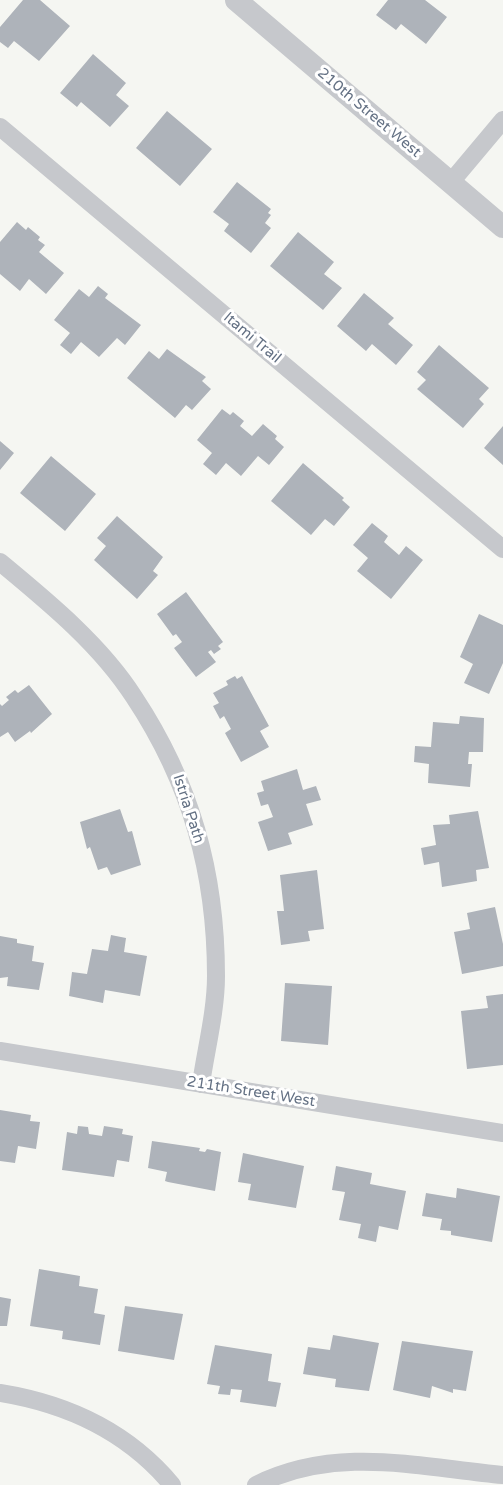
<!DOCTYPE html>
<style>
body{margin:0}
canvas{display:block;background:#f5f6f2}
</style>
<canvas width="503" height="1485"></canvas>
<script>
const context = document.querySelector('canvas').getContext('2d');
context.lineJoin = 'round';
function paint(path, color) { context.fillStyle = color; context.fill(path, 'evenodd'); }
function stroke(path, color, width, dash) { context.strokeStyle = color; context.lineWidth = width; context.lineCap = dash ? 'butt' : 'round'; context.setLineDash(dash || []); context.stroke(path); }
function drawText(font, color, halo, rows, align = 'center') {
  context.font = font + ' "Varela Round",sans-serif'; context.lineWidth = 6; context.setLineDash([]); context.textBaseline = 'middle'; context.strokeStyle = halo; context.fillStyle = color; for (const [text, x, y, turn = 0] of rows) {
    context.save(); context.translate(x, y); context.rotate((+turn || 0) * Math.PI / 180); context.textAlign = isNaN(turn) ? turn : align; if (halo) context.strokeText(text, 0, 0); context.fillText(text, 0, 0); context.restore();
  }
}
paint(new Path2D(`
 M23 0H40L70 26 39 61 14 41 8 48 0 42V27Z
 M388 0H425L447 17 426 44 401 24 396 30 376 15Z
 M93 54 126 83 116 95 129 106 110 127 81 102 77 107 60 93Z
 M167 111 212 149 180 186 136 148Z
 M237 182 271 209 268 213 271 215 265 223 271 228 251 253 224 231 229 224 213 212Z
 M17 222 26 230 28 227 40 237 38 240 45 245 39 252 64 273 46 294 29 279 20 291 0 274V242Z
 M298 232 334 262 324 274 342 288 323 310 270 266Z
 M98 286 108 294 105 298 141 325 125 345 117 338 99 357 81 342 71 354 60 345 70 333 54 320 79 289 89 297Z
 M364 293 394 318 388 324 413 345 396 365 372 344 366 351 337 326Z
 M439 345 489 388 479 399 484 404 463 428 417 389 426 380 417 372Z
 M167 349 206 377 202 381 211 389 192 410 186 405 175 418 127 378 149 351 159 359Z
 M222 409 230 415 233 412 244 421 240 426 252 436 263 424 277 436 275 439 284 447 269 465 258 456 241 476 226 463 216 475 203 464 212 453 197 440Z
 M503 426V465L484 448Z
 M0 441 14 453 0 470Z
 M51 456 96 494 65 531 20 493Z
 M303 463 344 498 342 500 350 507 334 526 325 519 311 535 271 501Z
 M117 516 163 557 153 571 158 575 137 599 94 560 106 546 97 538Z
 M372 523 388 536 384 542 399 555 406 546 423 560 391 599 357 571 368 558 353 545Z
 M186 592 223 642 218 646 221 649 214 654 211 650 208 652 216 662 196 677 174 648 182 642 176 634 173 636 157 614Z
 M479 614 503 625V663L489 694 464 683 473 664 460 657Z
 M235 676 237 679 242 676 269 726 260 731 269 747 241 762 225 733 231 729 224 716 220 719 213 706 219 703 213 693 228 685 226 681Z
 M29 685 52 714 31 733 30 731 15 742 8 732 0 737V704L2 706 9 700 6 697 15 690 18 693Z
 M460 716 484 718 483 752H469L468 764H472L470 787 428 783 429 764 414 762 415 746 431 747 433 722 459 724Z
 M297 769 303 790 316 786 321 800 306 804 313 825 288 833 292 844 268 851 258 822 273 817 268 804 261 806 257 793 264 791 261 781Z
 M120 809 128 832 132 831 141 865 111 875 107 867 98 870 90 847 87 849 80 822Z
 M478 811 489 868 476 870 477 881 442 887 439 862 424 865 421 848 436 845 433 825 450 824 449 815Z
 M317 870 324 929 308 931 310 941 281 945 277 911H284L280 875Z
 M495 907 503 944V966L462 974 454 932 470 929 467 913Z
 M111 935 126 938 124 952 147 956 140 996 105 990 103 1003 69 996 72 972 87 974 92 949 108 951Z
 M0 936 17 939V943L34 946 32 961 44 963 39 990 7 986 8 977 0 978Z
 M285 983 332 986 328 1045 281 1041Z
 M503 994V1065L467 1069 461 1011 488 1008 486 996Z
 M0 1110 31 1115 30 1121 40 1122 36 1149 18 1146 15 1163 0 1161Z
 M78 1126 88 1127 89 1134 102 1136 104 1126 123 1129 122 1134 133 1136 129 1162 117 1160 114 1177 62 1170 67 1132 77 1134Z
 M152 1141 200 1148 199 1151 205 1152 207 1149 221 1152 215 1191 168 1182 165 1181 167 1172 148 1168Z
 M243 1153 304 1166 296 1208 248 1200 251 1184 238 1182Z
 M336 1166 372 1173 370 1184 406 1191 398 1230 379 1226 376 1242 358 1238 361 1224 339 1220 345 1192 332 1190Z
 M457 1188 500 1196 492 1242 451 1235V1231L440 1230 442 1219 422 1216 426 1193 456 1198Z
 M39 1269 80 1276 79 1286 98 1289 94 1313 105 1315 100 1345 62 1339 63 1331 30 1326Z
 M0 1297 11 1299 7 1326H0Z
 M125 1306 183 1314 174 1360 118 1351Z
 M333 1335 379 1343 369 1391 335 1387 336 1379 303 1374 308 1347 330 1350Z
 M402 1341 473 1351 466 1391 453 1389V1393L432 1386 430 1398 393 1390Z
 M215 1345 272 1354 268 1381 281 1383 276 1407 240 1402 242 1390 231 1389 230 1395 218 1394 220 1386 207 1384Z`), '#aeb3ba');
stroke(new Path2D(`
 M0 127 503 549
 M451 182 503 120
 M0 562C47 601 100 644 134 697 191 783 216 873 216 976 216 1011 206 1049 201 1084
 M0 1051 503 1133
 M0 1393C68 1404 127 1431 172 1485
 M256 1485C337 1445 418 1467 503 1475`), '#c6c8cc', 18);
stroke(new Path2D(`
 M236 0 503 227`), '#c6c8cc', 22);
drawText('15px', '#647184', '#fff', [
 ["210th Street West",369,113,40],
 ["Itami Trail",252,338,40],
 ["Istria Path",188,809,72],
 ["211th Street West",251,1092,9]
]);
</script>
